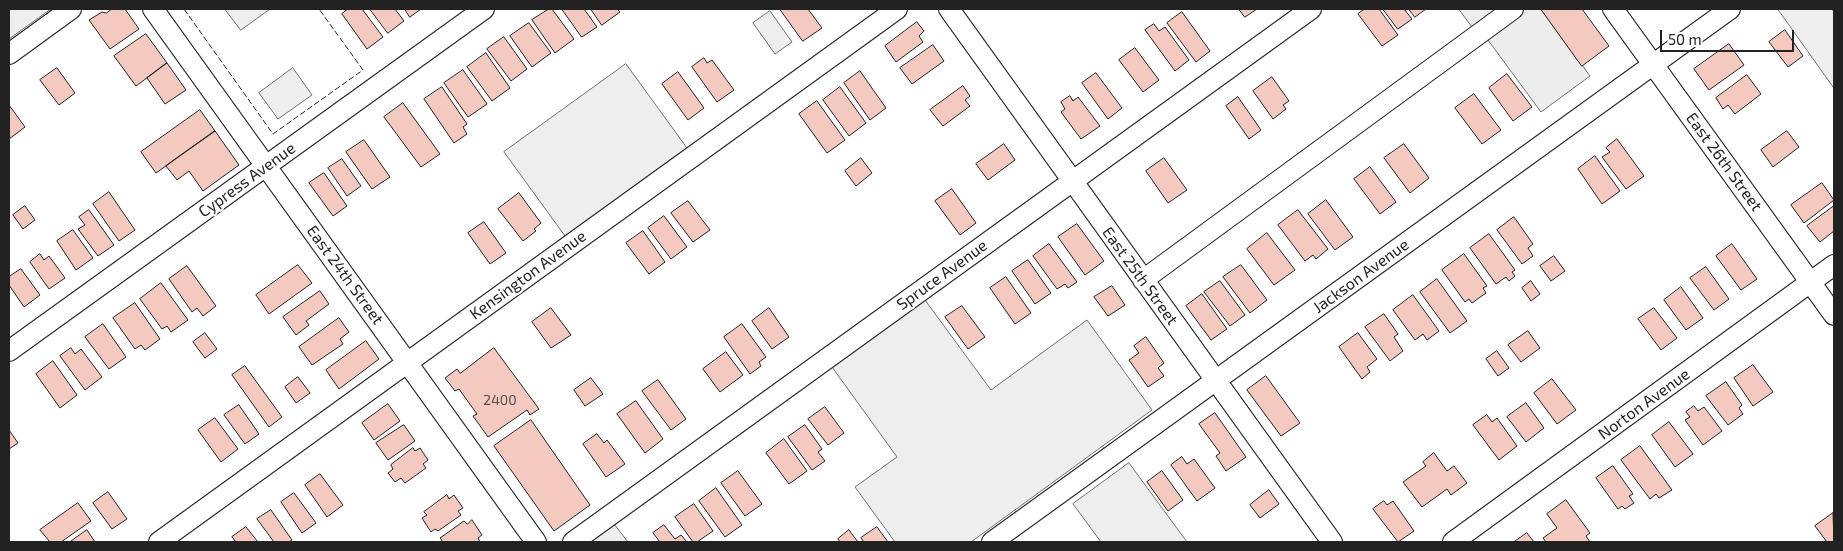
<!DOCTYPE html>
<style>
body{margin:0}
#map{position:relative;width:1843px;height:551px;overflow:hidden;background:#fff;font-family:"Exo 2",sans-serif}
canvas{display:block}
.frame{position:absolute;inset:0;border:10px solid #222;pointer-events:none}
.scale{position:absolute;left:1660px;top:30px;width:134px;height:22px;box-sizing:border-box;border:2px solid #222;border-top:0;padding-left:6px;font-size:15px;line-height:18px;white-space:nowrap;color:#222;-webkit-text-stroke:4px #fff;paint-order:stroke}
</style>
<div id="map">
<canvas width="1843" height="551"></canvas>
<div class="frame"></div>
<div class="scale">50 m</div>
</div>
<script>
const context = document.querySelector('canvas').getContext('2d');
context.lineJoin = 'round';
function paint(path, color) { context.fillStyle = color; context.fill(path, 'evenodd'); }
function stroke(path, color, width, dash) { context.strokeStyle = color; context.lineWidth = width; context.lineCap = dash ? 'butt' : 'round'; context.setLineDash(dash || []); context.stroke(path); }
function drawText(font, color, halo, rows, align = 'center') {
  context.font = font + ' "Exo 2",sans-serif'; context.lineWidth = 4; context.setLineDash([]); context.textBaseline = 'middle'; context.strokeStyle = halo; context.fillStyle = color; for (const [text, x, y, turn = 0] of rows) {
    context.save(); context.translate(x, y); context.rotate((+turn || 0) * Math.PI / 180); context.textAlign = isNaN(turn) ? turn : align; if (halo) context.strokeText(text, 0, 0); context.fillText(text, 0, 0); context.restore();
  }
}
const green = new Path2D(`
 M9 9H51L9 39Z
 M225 9H270L241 30Z
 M1459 9H1502L1474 29Z
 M1778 9H1832L1834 12V88Z
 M770 11 792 42 775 54 753 23Z
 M626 64 687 148 565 236 504 152Z
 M293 68 312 95 278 119 259 93Z
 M925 300 991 390 1087 320 1152 410 971 542H895L855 487 897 457 832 367Z
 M1129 463 1187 542H1101L1073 504Z
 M614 524 628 542H589Z`);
paint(green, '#eee');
stroke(green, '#6f6f6f', 1);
const parking = new Path2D(`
 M1523 9H1541L1590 76 1541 112 1485 36Z`);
paint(parking, '#ededed');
stroke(parking, '#6f6f6f', 1);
const building = new Path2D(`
 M112 9H125L139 29 110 49 89 20 102 12 106 13Z
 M348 9H362L383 37 367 49 342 14Z
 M370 9H395L404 21 388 33Z
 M405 9H421L410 17Z
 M549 9H552L574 39 555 53 532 20Z
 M562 9H584L597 27 582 37Z
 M591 9H617L620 12 602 25Z
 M780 9H808L822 28 803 41Z
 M1239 9H1257L1245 17Z
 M1365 9H1379L1398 35 1382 46 1358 14Z
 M1383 9H1404L1412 19 1398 29Z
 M1409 9H1426L1415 17Z
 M1541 9H1582L1609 46 1582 66Z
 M1182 12 1210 51 1196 62 1167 23Z
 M917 22 924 31 919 36 923 42 896 62 885 46Z
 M529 23 551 53 532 67 510 36Z
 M1154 24 1159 31 1165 27 1189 60 1175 71 1145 30Z
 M1785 30 1803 56 1788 67 1769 42Z
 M146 34 167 63 136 86 114 56Z
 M504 37 527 69 511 81 487 49Z
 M1729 44 1744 65 1709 90 1694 69Z
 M933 45 944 61 912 84 900 68Z
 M1135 48 1159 80 1143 92 1119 60Z
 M486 53 510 88 492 101 467 67Z
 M704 58 707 63 712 60 734 90 717 102 692 67Z
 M167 63 186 90 165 104 147 78Z
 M57 68 75 93 59 105 40 80Z
 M463 70 487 104 468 117 444 83Z
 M860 71 886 108 870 120 844 83Z
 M678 72 704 108 688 120 662 84Z
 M1096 73 1122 108 1108 119 1082 83Z
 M1507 74 1532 107 1513 121 1489 88Z
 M1747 75 1761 94 1735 114 1728 105 1723 109 1716 98Z
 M1272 77 1289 101 1283 105 1286 109 1273 119 1253 91Z
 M963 86 970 96 965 100 970 106 943 126 930 110Z
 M442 87 467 124 463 127 467 134 454 143 424 99Z
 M840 87 866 123 849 136 823 100Z
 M1474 94 1501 130 1482 144 1455 108Z
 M1070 96 1073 101 1078 97 1100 126 1081 139 1061 112 1065 109 1061 102Z
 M1238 97 1261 130 1249 139 1226 106Z
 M817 101 845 140 827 153 799 114Z
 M403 103 440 154 421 167 384 117Z
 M9 105 25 127 9 139Z
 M200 110 215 131 156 173 141 152Z
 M215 131 239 165 203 191 189 171 177 180 166 166Z
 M1787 131 1799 147 1773 167 1761 150Z
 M1617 139 1644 176 1626 189 1602 157 1610 152 1606 148Z
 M364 140 390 177 372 189 346 152Z
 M1004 144 1015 160 988 180 976 164Z
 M1404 144 1429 178 1410 193 1384 158Z
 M1595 156 1620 191 1602 204 1578 169Z
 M861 158 872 173 856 186 845 171Z
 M1164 158 1187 190 1168 203 1146 171Z
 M342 159 361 186 347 196 328 168Z
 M1370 167 1396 202 1380 214 1354 179Z
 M324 173 347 206 333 216 309 183Z
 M1822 183 1834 200 1804 223 1791 205Z
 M952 189 976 223 960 235 935 201Z
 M109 192 135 230 119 241 93 204Z
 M519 193 541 223 534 229 536 231 523 241 498 209Z
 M1326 200 1353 237 1335 250 1308 214Z
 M688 201 710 230 693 242 671 213Z
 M25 206 35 220 23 229 13 215Z
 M1834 206V231L1820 242 1807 226Z
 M89 210 114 245 98 256 78 229 85 225 79 217Z
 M1298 210 1328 249 1316 259 1313 255 1305 261 1278 225Z
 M664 216 687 247 671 259 648 228Z
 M1514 217 1533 244 1528 248 1533 256 1522 264 1497 230Z
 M484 222 506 253 490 264 468 233Z
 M1077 224 1104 261 1085 275 1058 237Z
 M73 230 93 258 76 270 57 241Z
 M643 231 665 262 649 274 626 243Z
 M1267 233 1295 270 1274 285 1247 249Z
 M1489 234 1515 270 1512 272 1515 276 1509 281 1506 277 1496 284 1470 248Z
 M1049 244 1077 282 1068 288 1065 284 1057 289 1033 256Z
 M1732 244 1757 279 1741 290 1716 256Z
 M40 254 44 260 49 256 65 278 49 289 30 262Z
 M1464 254 1487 286 1483 288 1486 293 1472 303 1469 299 1465 302 1442 270Z
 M1554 256 1565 271 1551 281 1540 266Z
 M1028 260 1051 293 1035 304 1012 271Z
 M298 265 312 283 269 314 256 295Z
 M1241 265 1267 300 1250 313 1223 277Z
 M187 266 216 306 203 316 197 308 192 312 169 279Z
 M1706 267 1729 299 1714 310 1690 278Z
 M21 269 40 295 24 307 9 285V277Z
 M1006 277 1031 313 1015 324 990 288Z
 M1437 279 1467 321 1450 333 1420 292Z
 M1220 281 1245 315 1230 326 1204 292Z
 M1531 281 1540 294 1531 301 1522 288Z
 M161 283 188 320 171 332 167 326 162 329 140 299Z
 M1112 286 1125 305 1108 316 1094 297Z
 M1681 287 1703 318 1686 330 1664 300Z
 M320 291 329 304 306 321 309 325 296 335 283 317Z
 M1202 294 1227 329 1211 340 1186 306Z
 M1413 295 1439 331 1427 340 1423 334 1415 340 1393 310Z
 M135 303 160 339 145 350 141 345 135 349 113 318Z
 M962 306 985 337 968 349 945 317Z
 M551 308 571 335 551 348 532 322Z
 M769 308 789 337 772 349 752 321Z
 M1654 308 1677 338 1661 350 1638 319Z
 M1384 314 1398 334 1394 337 1403 351 1390 361 1365 327Z
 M339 318 349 332 340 339 343 344 312 365 299 347Z
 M103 324 126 357 109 369 85 337Z
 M742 324 766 357 759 362 761 366 750 374 724 337Z
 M1528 331 1540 348 1521 362 1508 345Z
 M205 333 217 349 205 358 193 342Z
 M1358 333 1377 359 1367 367 1370 372 1362 379 1339 347Z
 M1146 337 1164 363 1158 368 1164 376 1148 387 1129 360 1139 353 1134 346Z
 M366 341 379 359 339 389 326 370Z
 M71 348 75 354 81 349 102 377 85 390 60 356Z
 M494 348 539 409 530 415 527 410 488 437 473 416 477 414 459 389 455 391 445 378 457 369 460 373Z
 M1497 351 1509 368 1498 376 1486 359Z
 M726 352 743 375 720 392 703 369Z
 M53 361 77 395 60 408 36 374Z
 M1753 365 1773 392 1753 406 1734 378Z
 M245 366 282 417 269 427 232 375Z
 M1266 376 1300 423 1281 436 1247 390Z
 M298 377 310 393 296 403 285 387Z
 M591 378 603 394 585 406 574 390Z
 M1552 379 1576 410 1557 424 1534 393Z
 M658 380 686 419 671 430 642 391Z
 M1726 382 1742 405 1739 408 1743 414 1728 425 1706 396Z
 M636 401 663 439 645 453 617 414Z
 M1526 403 1544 428 1526 442 1507 417Z
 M388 404 400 421 374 440 362 423Z
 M239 405 259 434 245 444 224 415Z
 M1694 406 1698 411 1704 407 1722 431 1703 445 1685 420 1690 417 1686 412Z
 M825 407 844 433 828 445 808 419Z
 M1215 413 1246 457 1226 471 1216 456 1220 453 1199 424Z
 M1487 415 1492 422 1497 418 1517 446 1499 460 1473 425Z
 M215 418 238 449 221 462 198 430Z
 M531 420 590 505 554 531 494 446Z
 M1669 422 1693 454 1675 467 1652 435Z
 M404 425 415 441 388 460 376 443Z
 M805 425 822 449 818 452 825 461 812 470 788 437Z
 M9 430 18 443 9 449Z
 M597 434 604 443 607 440 625 464 606 477 583 444Z
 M784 439 807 471 789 484 766 453Z
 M1640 446 1672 490 1659 498 1656 494 1650 499 1621 460Z
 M413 448 415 451 420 448 428 460 423 464 426 468 405 483 401 478 395 482 388 473 393 469 391 465Z
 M1434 453 1447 471 1454 466 1467 483 1451 495 1447 489 1422 507 1403 482 1426 466 1423 462Z
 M1182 457 1187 464 1194 459 1215 488 1197 501 1171 465Z
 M1613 466 1633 494 1629 496 1634 503 1625 509 1622 506 1618 509 1596 478Z
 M738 471 762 504 745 516 721 483Z
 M1162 471 1183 500 1168 511 1147 482Z
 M320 474 343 505 327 517 305 485Z
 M716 488 742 525 725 537 699 501Z
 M1269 490 1279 504 1260 518 1250 505Z
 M108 492 127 519 112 529 93 503Z
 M294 493 316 523 302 533 281 502Z
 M447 495 449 499 454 495 463 508 458 511 461 515 438 531 435 529 431 532 422 518 427 515 424 512Z
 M1566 500 1590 533 1586 536 1590 542H1546L1543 538 1557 528 1547 514Z
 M1384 501 1387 505 1393 501 1414 531 1398 542 1373 509Z
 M78 503 91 521 61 542H50L40 530Z
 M694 504 713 531 697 542H693L675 517Z
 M271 510 292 540 289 542H274L257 519Z
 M1833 513 1834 542H1827L1815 526Z
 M472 520 482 535 478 538 480 542H443L440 538 464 521 467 524Z
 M664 525 675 539 681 535 687 542H660L653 533Z
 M246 527 258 542H236L232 537Z
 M877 527 888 542H864L861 538Z
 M87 530 95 542H70Z
 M849 530 858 542H840L838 539Z
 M1527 533 1534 542H1514Z`);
paint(building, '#f3c9c0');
stroke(building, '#222', 1);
const minor = new Path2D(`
 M153 9 536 542
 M949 9 1332 542
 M1613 9 1834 315
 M9 54 71 9
 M1143 280 1513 9
 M9 351 484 9
 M159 542 897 9
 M573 542 1311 9
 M992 542 1730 9
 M1453 542 1834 265`);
stroke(minor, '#222', 22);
stroke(minor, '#fff', 20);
stroke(new Path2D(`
 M184 9 273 134 363 70 319 9`), '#222', 1, [6, 2.5]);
drawText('14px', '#564c4a', null, [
 ["2400",500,400]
]);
drawText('16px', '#222', '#fff', [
 ["East 26th Street",1724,162,54],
 ["Cypress Avenue",247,180,-36],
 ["East 24th Street",345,275,54],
 ["Kensington Avenue",528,275,-36],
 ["Spruce Avenue",942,275,-36],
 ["East 25th Street",1140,276,54],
 ["Jackson Avenue",1361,276,-36],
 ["Norton Avenue",1644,404,-36]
]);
</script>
